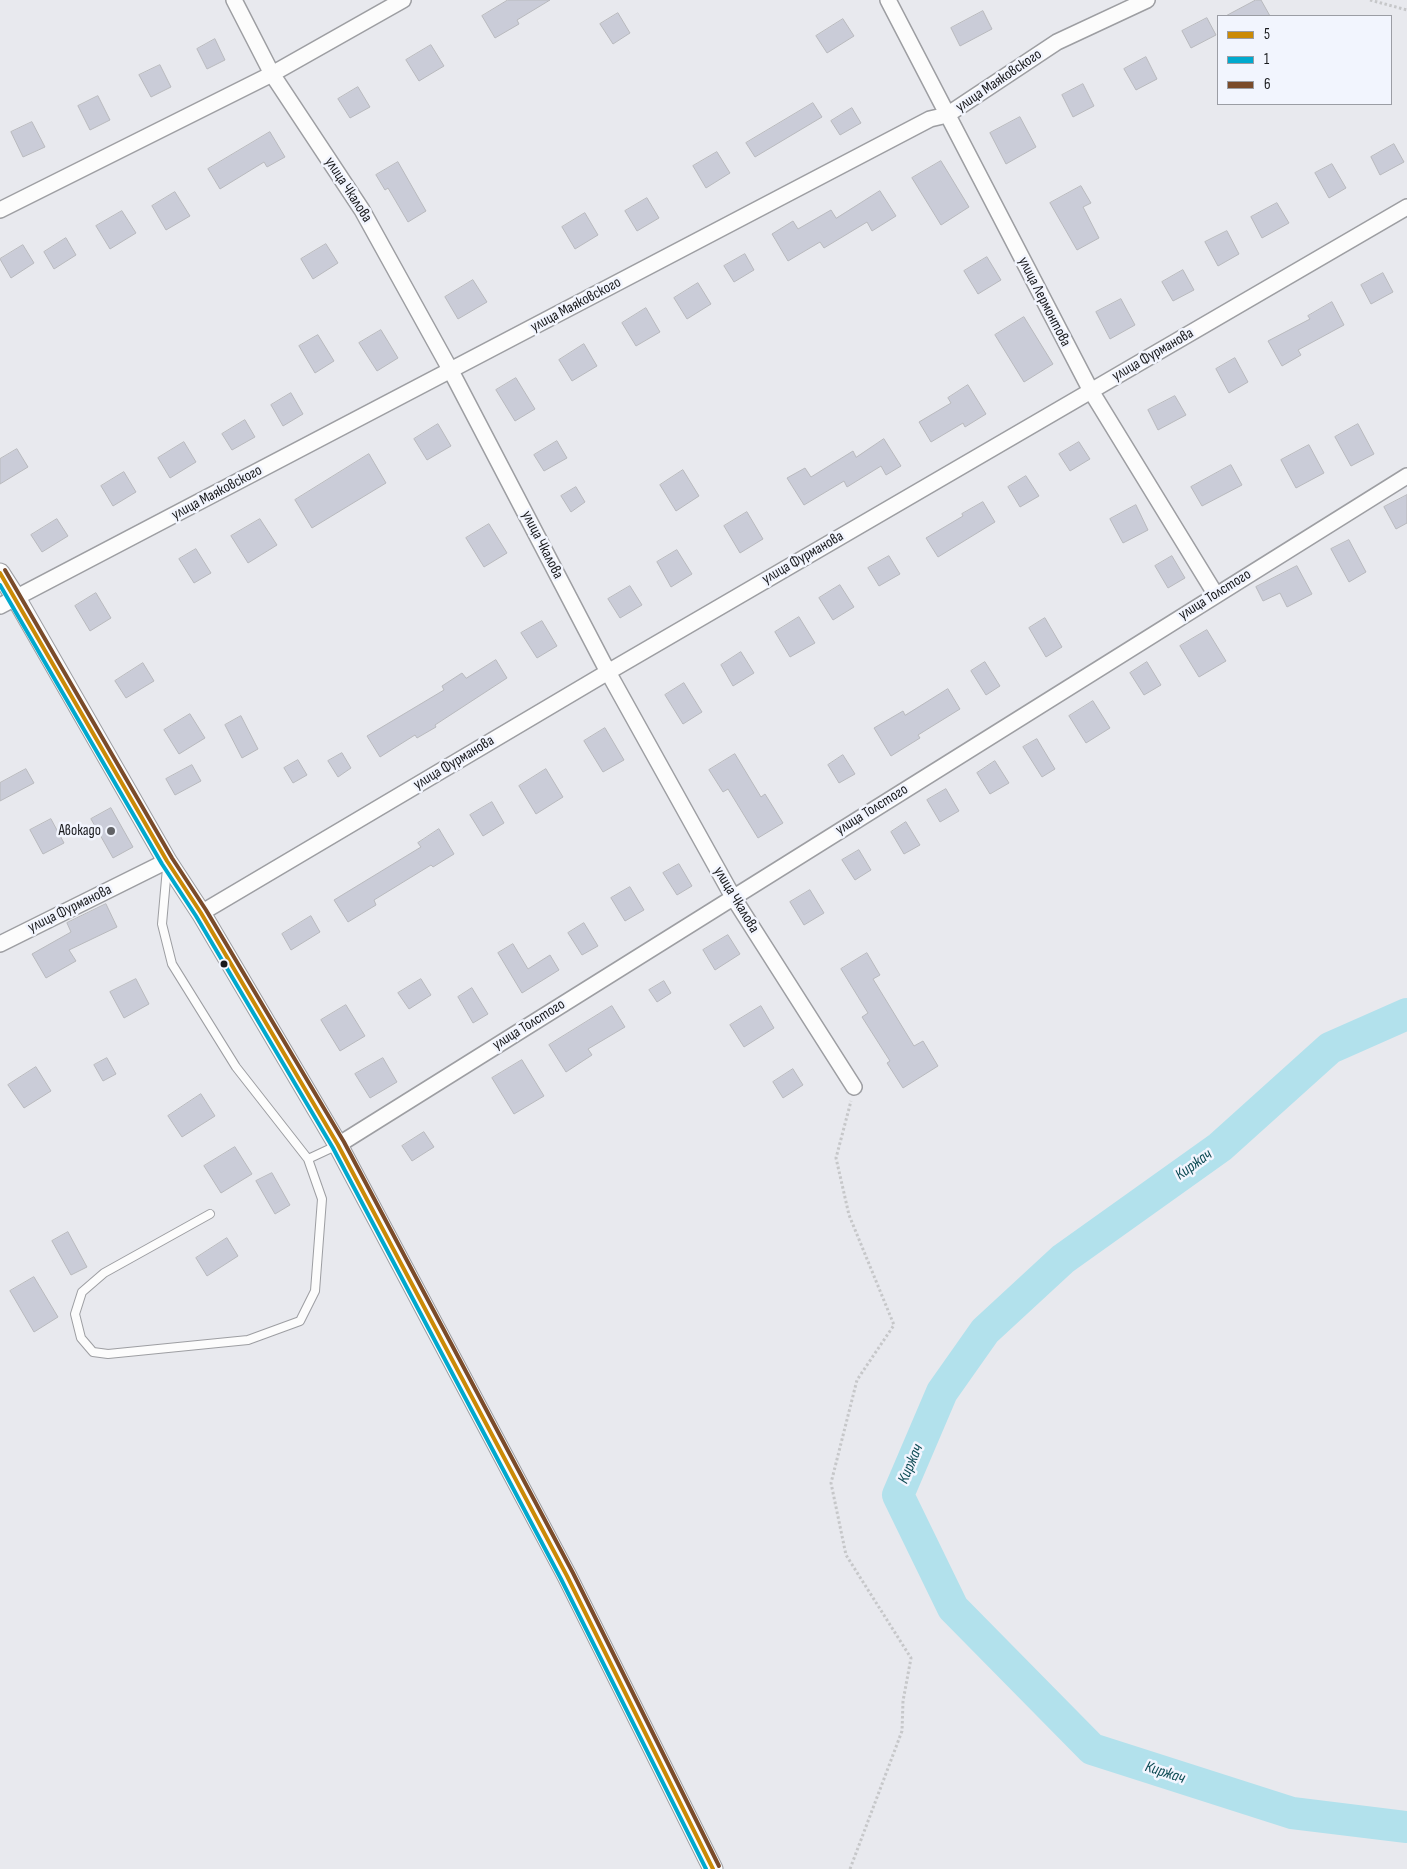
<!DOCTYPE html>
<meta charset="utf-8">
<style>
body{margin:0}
#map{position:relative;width:1407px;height:1869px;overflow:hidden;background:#e8e9ee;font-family:"Sofia Sans Condensed",sans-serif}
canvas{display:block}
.legend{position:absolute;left:1217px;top:15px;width:175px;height:90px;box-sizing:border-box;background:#f2f5fe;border:1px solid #9b9da4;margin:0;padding:6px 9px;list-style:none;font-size:15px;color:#191a1d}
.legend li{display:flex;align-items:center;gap:10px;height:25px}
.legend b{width:25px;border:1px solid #9b9da4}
</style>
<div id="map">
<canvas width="1407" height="1869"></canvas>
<ul class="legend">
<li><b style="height:6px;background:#cb8a06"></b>5</li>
<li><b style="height:6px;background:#00a9ce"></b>1</li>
<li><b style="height:6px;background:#7a4b2a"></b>6</li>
</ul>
</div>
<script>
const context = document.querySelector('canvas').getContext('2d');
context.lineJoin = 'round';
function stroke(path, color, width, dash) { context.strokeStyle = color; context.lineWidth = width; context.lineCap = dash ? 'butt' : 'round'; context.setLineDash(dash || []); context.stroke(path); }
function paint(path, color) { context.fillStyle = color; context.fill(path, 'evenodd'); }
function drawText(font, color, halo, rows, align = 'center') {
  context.font = font + ' "Sofia Sans Condensed",sans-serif'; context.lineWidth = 5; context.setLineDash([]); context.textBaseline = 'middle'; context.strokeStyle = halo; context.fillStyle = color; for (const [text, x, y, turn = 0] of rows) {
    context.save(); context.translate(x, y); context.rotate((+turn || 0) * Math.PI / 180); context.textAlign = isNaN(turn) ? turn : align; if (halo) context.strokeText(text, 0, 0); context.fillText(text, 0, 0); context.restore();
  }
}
stroke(new Path2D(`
 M1407 1014 1330 1048 1220 1147 1063 1259 985 1331 942 1392 898 1495 953 1608 1092 1749 1292 1813 1407 1827`), '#b2e1ec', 32);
const building = new Path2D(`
 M508 0H550L517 20 519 24 495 38 482 16Z
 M1256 0H1261L1270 16H1226Z
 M983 11 992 29 960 46 951 28Z
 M618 13 630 33 613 44 600 24Z
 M1207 18 1216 35 1191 48 1182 31Z
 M843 19 854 36 827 53 816 36Z
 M215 39 225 60 207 69 197 49Z
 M431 45 444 66 419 81 406 60Z
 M1146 57 1157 79 1136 90 1124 69Z
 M160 65 171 87 151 97 139 75Z
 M1083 84 1094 106 1073 117 1062 95Z
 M358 87 370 107 350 118 338 99Z
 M98 96 110 120 90 130 78 106Z
 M813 103 822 117 755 157 746 143Z
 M852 108 861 123 840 135 831 121Z
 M1020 117 1036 147 1006 164 990 133Z
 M32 122 45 147 23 157 11 132Z
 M270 132 285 157 267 167 264 162 220 189 208 169Z
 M1394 144 1404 162 1380 175 1371 157Z
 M717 152 730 173 706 188 693 166Z
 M941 161 969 207 941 225 912 178Z
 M398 162 426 211 408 222 388 188 385 190 376 175Z
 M1332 164 1346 188 1329 198 1315 173Z
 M1081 186 1091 203 1083 207 1099 238 1077 250 1050 203Z
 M880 191 896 216 872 231 867 222 824 248 820 242 788 261 772 234 793 221 798 229 831 210 836 218Z
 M175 192 190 216 166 230 152 206Z
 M647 198 659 218 637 231 625 211Z
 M1277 203 1289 223 1262 238 1251 217Z
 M122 211 136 233 110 249 96 226Z
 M585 213 598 235 575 249 562 227Z
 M1227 231 1239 254 1218 266 1205 242Z
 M66 238 76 255 54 269 44 252Z
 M326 244 338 263 313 279 301 259Z
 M23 245 34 263 11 278 0 259Z
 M745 254 754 270 734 282 724 266Z
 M987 257 1001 280 978 294 964 271Z
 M1183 270 1194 290 1173 301 1162 282Z
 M1383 273 1393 292 1371 304 1361 285Z
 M473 280 487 302 458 319 445 297Z
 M698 283 711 304 687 319 674 298Z
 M1121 299 1135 325 1110 339 1096 312Z
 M1332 302 1344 325 1298 350 1301 355 1282 366 1268 341 1310 319 1308 316Z
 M646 308 660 332 636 346 622 323Z
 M1024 317 1053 364 1024 382 995 335Z
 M381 330 398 358 377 371 359 343Z
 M318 335 334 361 315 373 299 346Z
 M584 344 597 366 572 381 559 360Z
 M1235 358 1248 382 1229 393 1216 369Z
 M516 378 535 409 515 421 496 390Z
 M968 385 986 414 965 427 963 423 931 442 919 422 951 403 948 398Z
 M291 393 303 414 283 426 271 405Z
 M1175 396 1186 415 1158 430 1148 410Z
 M245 420 255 437 232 450 222 434Z
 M438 424 451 446 427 460 414 439Z
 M1358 424 1374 454 1351 466 1335 437Z
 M884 439 901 466 886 475 881 466 847 487 844 481 804 505 787 478 805 468 811 477 853 451 856 457Z
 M557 441 567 458 544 471 534 455Z
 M184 442 196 462 170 478 158 458Z
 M1079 442 1090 459 1070 471 1059 454Z
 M1309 445 1324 473 1296 488 1281 460Z
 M17 449 28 467 0 484V459Z
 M369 454 386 483 312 528 295 500Z
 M1231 465 1242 485 1202 506 1191 487Z
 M683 470 699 496 676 511 660 485Z
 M124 472 136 492 113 506 101 486Z
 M1026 476 1039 496 1020 507 1008 487Z
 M576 487 585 502 571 512 561 496Z
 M1407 495V523L1396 529 1384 507Z
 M983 502 995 522 938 557 926 538 963 516 962 514Z
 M1136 505 1148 530 1123 543 1110 519Z
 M747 512 763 539 740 553 724 526Z
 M57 519 68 536 42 552 31 535Z
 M260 519 277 545 248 563 231 536Z
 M489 524 507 553 484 567 466 538Z
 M1349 540 1366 572 1349 582 1331 549Z
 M196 549 211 573 194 583 179 559Z
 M677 550 692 574 671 587 657 562Z
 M889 556 900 574 879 586 868 568Z
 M1172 556 1185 578 1168 588 1155 566Z
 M1297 566 1312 594 1287 607 1280 593 1263 601 1256 587Z
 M840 585 854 607 833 620 819 598Z
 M630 586 642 605 620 618 608 599Z
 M96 593 111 618 90 631 75 606Z
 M799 617 815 643 790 657 775 632Z
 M1045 618 1062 647 1046 657 1029 628Z
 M542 621 557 646 537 658 521 633Z
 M1207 630 1226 661 1199 677 1180 646Z
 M741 652 754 673 733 686 721 665Z
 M496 660 507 678 435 725 436 727 417 738 415 735 380 757 367 736 444 690 442 686 462 673 466 678Z
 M985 662 1000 686 986 695 971 671Z
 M1147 662 1161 685 1144 695 1130 673Z
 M143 663 154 681 126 698 115 681Z
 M684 683 702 712 683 724 665 695Z
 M948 689 960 709 918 735 920 738 891 756 874 728 903 711 905 715Z
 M1093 701 1110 728 1086 743 1069 716Z
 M190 714 205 738 179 754 164 730Z
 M241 716 258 749 242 758 225 725Z
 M605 728 624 760 603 772 584 741Z
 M1037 739 1055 769 1042 777 1023 747Z
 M342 753 351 768 338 777 328 761Z
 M735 754 761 797 765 794 783 823 758 838 728 789 723 792 709 770Z
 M843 755 855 774 839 783 828 765Z
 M298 760 307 775 293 783 284 768Z
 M995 761 1009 783 990 794 977 773Z
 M192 765 201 781 175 795 166 779Z
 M26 769 34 783 0 801V783Z
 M546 769 563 797 536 814 519 786Z
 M946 789 959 811 940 822 927 800Z
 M492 802 504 823 483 836 470 815Z
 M111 808 133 847 113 858 91 819Z
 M51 819 64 843 43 854 30 830Z
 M906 822 920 845 904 854 891 832Z
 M439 829 454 854 433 867 431 865 374 900 376 905 348 922 334 900 421 847 418 843Z
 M859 850 871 870 855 880 842 860Z
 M679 864 692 886 677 895 663 873Z
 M630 887 644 910 625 921 611 898Z
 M810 890 824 913 804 925 790 902Z
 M106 904 117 927 69 950 76 961 46 978 32 954 71 932 67 923Z
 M311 916 320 932 291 950 282 934Z
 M584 923 598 946 582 955 568 933Z
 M728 935 740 954 715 970 703 950Z
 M513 944 528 969 550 955 559 970 522 993 498 953Z
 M867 953 880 975 873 979 914 1046 923 1041 938 1066 903 1088 887 1063 890 1061 862 1017 868 1013 841 969Z
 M136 979 149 1004 124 1018 110 992Z
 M421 979 431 995 409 1009 398 993Z
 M664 981 671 993 657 1002 649 990Z
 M472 988 488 1014 473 1023 458 997Z
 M346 1005 365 1036 340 1051 321 1020Z
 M612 1006 625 1027 588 1049 592 1055 566 1072 549 1045Z
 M761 1006 774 1028 744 1047 730 1025Z
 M107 1058 116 1074 103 1081 94 1065Z
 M383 1058 397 1082 370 1098 355 1074Z
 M522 1060 544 1096 514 1114 492 1078Z
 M36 1067 51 1091 24 1108 8 1085Z
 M793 1069 803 1085 783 1098 773 1082Z
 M201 1094 215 1116 182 1137 168 1116Z
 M424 1132 434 1147 412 1161 402 1146Z
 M235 1147 252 1174 221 1193 204 1166Z
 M272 1173 290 1205 275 1214 256 1181Z
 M68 1232 87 1267 71 1275 52 1241Z
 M227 1238 238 1256 207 1276 196 1258Z
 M34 1277 58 1317 34 1332 10 1291Z`);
paint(building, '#caccd8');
stroke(building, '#b8b9bd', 1);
const service = new Path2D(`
 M167 868 162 924 172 964 236 1067 308 1159 322 1199 315 1291 300 1321 248 1340 108 1354 93 1352 81 1338 75 1314 82 1292 104 1273 210 1214
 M308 1159 338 1145`);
const minor = new Path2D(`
 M234 0 272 74 362 210 451 371 608 672 733 897 854 1087
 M888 0 1091 391 1216 595
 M0 210 272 74 403 0
 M0 606 930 119 947 115 1057 42 1147 0
 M201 913 608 672 1407 207
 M0 944 167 861
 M338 1145 1407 476`);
const tertiary = new Path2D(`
 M0 573 16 598 167 861 201 913 338 1145 567 1576 713 1869`);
stroke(service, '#9d9ea2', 10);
stroke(minor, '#9d9ea2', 18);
stroke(tertiary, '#9d9ea2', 21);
stroke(new Path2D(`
 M1370 0 1407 10
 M850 1869 902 1731 903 1701 911 1658 846 1555 831 1483 857 1380 894 1325 849 1215 836 1158 851 1101`), '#c6c7c9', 3, [2.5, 2.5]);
stroke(service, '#fcfcfc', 8);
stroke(minor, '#fcfcfc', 15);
stroke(tertiary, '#fcfcfc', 19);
stroke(new Path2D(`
 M0 573 167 861 201 913 338 1145 567 1576 713 1869`), '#cb8a06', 4);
stroke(new Path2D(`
 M0 585 162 864 196 916 333 1148 561 1579 706 1869`), '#00a9ce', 4);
stroke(new Path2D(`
 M5 570 172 858 206 910 344 1142 573 1573 719 1866`), '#7a4b2a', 4);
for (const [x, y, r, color] of [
 [111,831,5,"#616266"],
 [224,964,4.5,"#191a1d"]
]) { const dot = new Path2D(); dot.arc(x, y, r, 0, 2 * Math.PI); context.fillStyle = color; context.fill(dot); stroke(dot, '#f2f5fe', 2); }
drawText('15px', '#191a1d', '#f2f5fe', [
 ["улица Маяковского",999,81,-34],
 ["улица Чкалова",348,190,57],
 ["улица Лермонтова",1044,302,63],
 ["улица Маяковского",576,305,-28],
 ["улица Фурманова",1153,355,-30],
 ["улица Маяковского",217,493,-28],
 ["улица Чкалова",542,545,63],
 ["улица Фурманова",803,558,-30],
 ["улица Толстого",1215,595,-32],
 ["улица Фурманова",454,763,-31],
 ["улица Толстого",872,810,-32],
 ["улица Чкалова",736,900,59],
 ["улица Фурманова",70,909,-26],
 ["улица Толстого",529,1025,-32]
]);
drawText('15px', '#191a1d', '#f2f5fe', [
 ["Авокадо",101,831]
], 'right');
drawText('italic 16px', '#0d4a53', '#f2f5fe', [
 ["Киржач",1194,1165,-36],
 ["Киржач",911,1464,-67],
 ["Киржач",1165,1773,18]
]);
</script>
